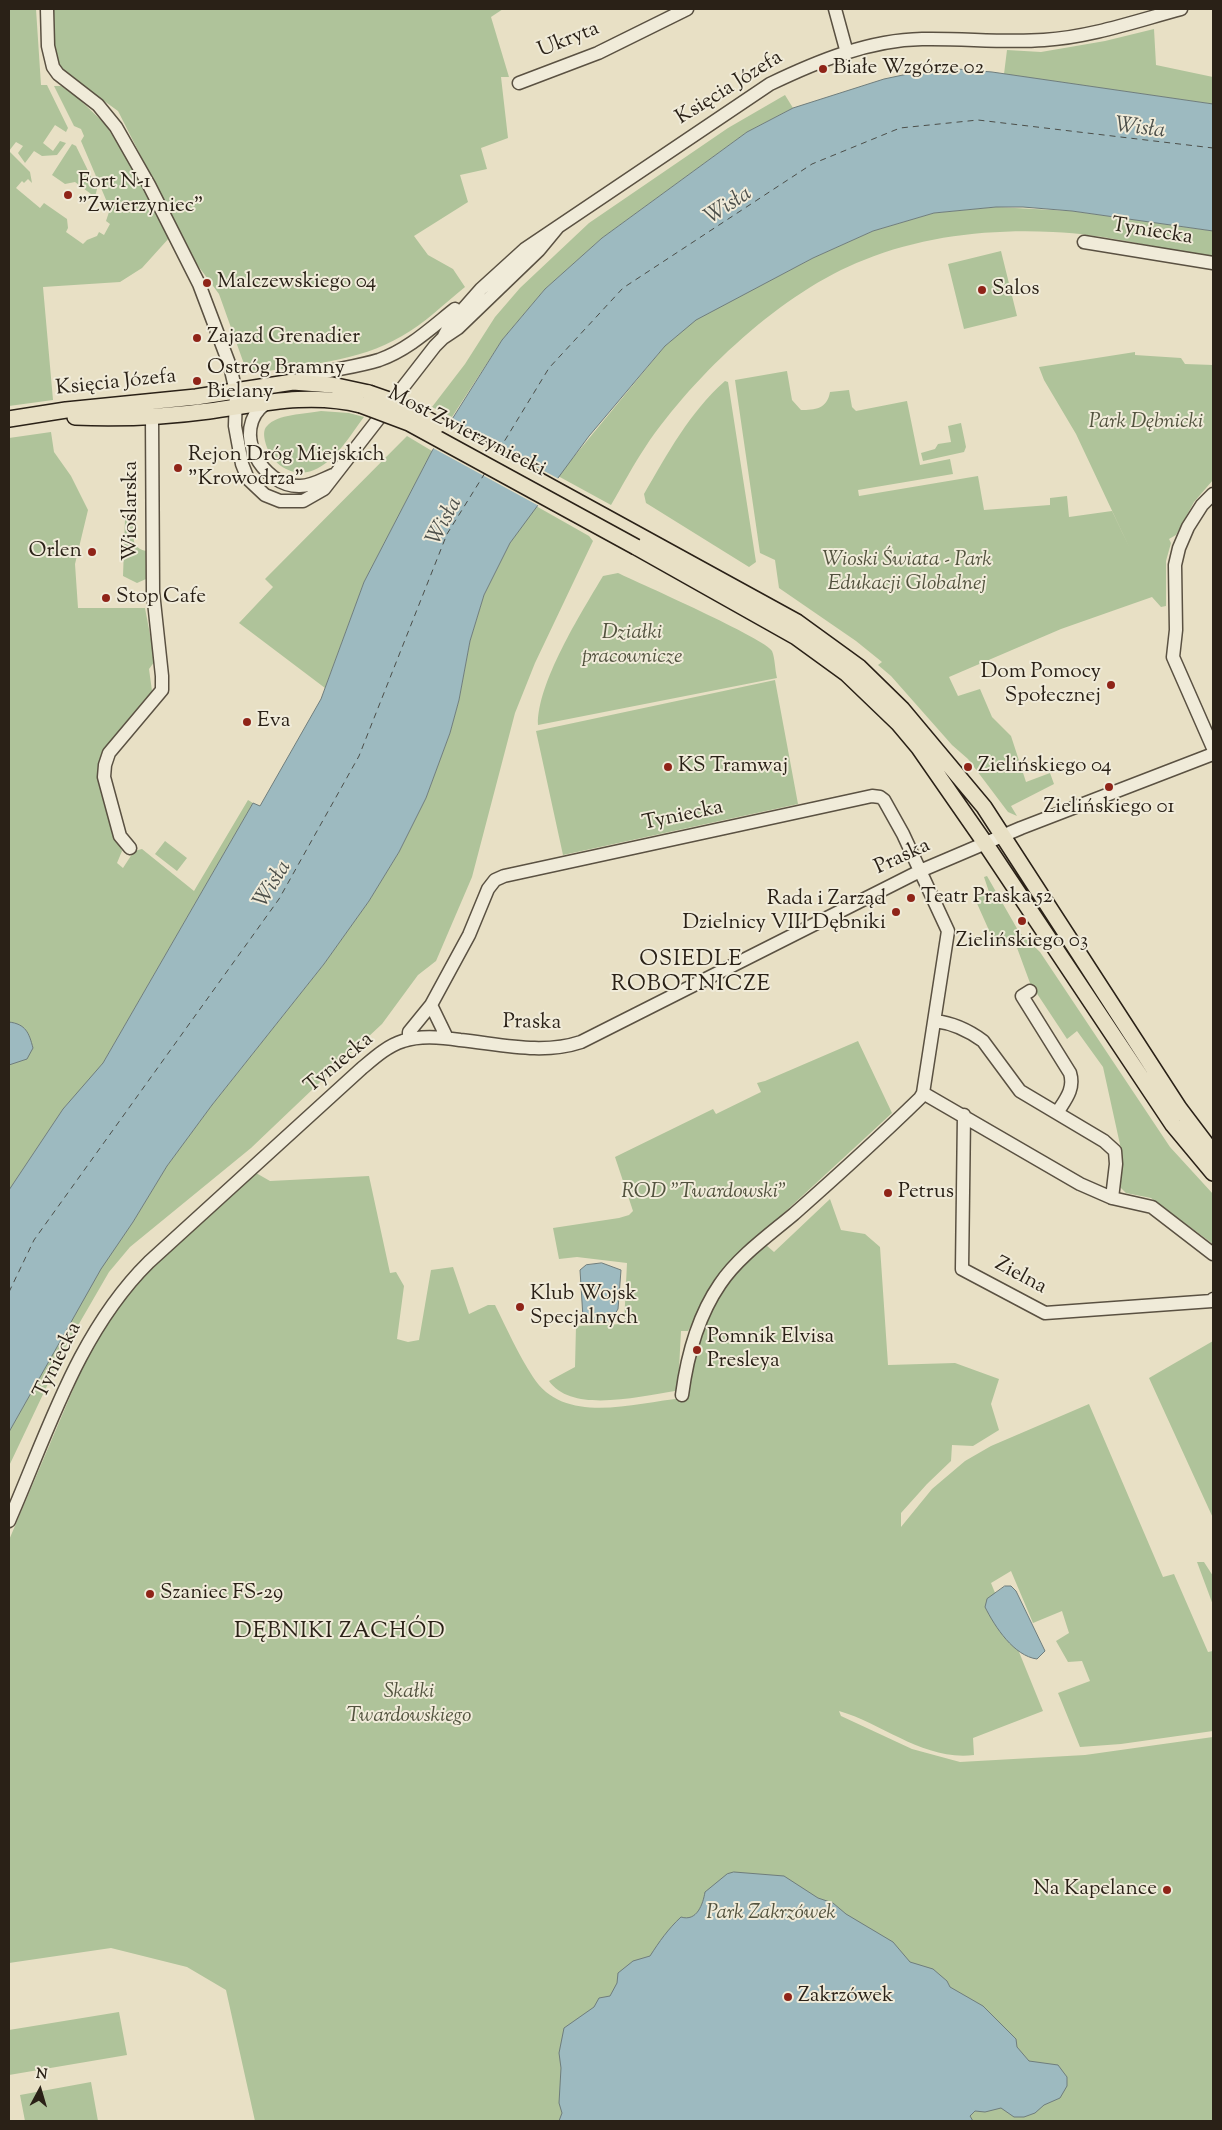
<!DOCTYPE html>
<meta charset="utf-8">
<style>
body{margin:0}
#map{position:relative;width:1222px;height:2130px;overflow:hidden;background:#e8e0c5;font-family:"Sorts Mill Goudy",serif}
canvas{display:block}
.frame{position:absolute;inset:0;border:10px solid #2a2117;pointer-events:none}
.north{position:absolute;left:15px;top:2065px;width:50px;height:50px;-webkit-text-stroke:4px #f0ebd9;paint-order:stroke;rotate:6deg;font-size:14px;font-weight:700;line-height:20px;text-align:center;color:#2a2117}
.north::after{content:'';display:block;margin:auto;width:18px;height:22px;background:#2a2117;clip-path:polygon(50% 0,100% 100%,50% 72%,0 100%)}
</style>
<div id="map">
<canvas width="1222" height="2130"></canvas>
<div class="frame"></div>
<div class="north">N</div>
</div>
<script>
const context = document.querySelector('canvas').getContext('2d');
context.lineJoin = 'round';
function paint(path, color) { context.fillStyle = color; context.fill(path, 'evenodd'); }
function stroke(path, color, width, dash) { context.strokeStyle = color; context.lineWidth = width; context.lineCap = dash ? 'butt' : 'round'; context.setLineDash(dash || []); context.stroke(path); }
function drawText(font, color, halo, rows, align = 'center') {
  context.font = font + ' "Sorts Mill Goudy",serif'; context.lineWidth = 4; context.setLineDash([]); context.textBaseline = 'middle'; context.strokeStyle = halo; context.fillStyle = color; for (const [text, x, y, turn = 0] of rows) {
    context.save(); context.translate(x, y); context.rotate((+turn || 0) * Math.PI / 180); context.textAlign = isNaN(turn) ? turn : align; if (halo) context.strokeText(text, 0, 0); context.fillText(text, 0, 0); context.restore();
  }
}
paint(new Path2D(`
 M9 9H36L41 85H47L68 128 66 132 55 125 43 143 53 151 60 141 66 143 57 155 42 156 34 151 25 163 18 153 23 146 16 142 9 151 30 172 32 183 28 179 24 183 22 181 16 188 40 208 44 203 67 219 68 228 66 232 83 244 87 240 97 236 99 232 104 235 110 224 106 221 110 209 81 141 84 136 81 129 74 126 54 86H61L77 97 106 125 160 213 170 237 142 268 120 282 43 287 53 400 9 406Z
 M50 9H503L491 17 509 77H501L508 138 481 148 487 169 460 175 468 202 414 236 428 255 453 269 465 287C445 303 424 324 402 336 358 362 304 365 254 373L244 364 219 294 193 259 118 111 57 67 53 50Z
 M1154 29 1156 65 1213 77V104L1004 74 1007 50 1041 52 1105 41Z
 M785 95 793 108 747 132 602 238 545 289 502 340 452 417 432 407 465 364 495 317 520 288 589 223 728 128Z
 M72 144 76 146 97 189 95 197 75 182 65 184 52 175Z
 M996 207 1072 211 1213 231V257C1161 249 1105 234 1053 232 989 229 924 236 864 260 783 291 694 375 646 446 633 465 623 485 611 505L558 476 665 346 695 320 813 258 873 231 934 213Z
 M1001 251 1017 316 964 329 948 264Z
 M1135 352V355L1181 358 1185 364 1213 365V480L1194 502 1176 535 1169 539 1171 543 1166 561V606L1161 607 1152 597 1061 629 949 677 958 696 980 689 992 717 1011 736 1026 782 1050 773 1054 784 1011 806 1017 816 1008 812 968 759 952 745 891 676 878 665 882 662 856 641 779 588 775 560 760 553 735 380 787 371 792 400 801 410C815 410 827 409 830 392L849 390 852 407 856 411 907 401 920 465 950 459 953 474 858 490 859 496 978 476 984 510 1050 505V498L1067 496 1069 517 1112 511 1131 551 1076 434 1044 380 1039 367Z
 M725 381 728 382 756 562 749 567 646 503 644 494C668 453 689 413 725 381Z
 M321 411 349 413 364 417C351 434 335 462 314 470 291 479 270 463 265 441 264 436 263 430 267 426 277 414 305 414 321 411Z
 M961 423 966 447 964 452 923 461 921 453 935 449 938 444 951 442 948 426Z
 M51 432 54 452 71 476 88 510 75 564 78 608H145L155 661 149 669 152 691C138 709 103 745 99 766 95 781 115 835 122 851L117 863 123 868 134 851 142 849 194 891 248 800 253 803 103 1063 96 1074 63 1109 9 1190V438Z
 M407 436 432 451 364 582 325 688 239 623 273 587 265 579Z
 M536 506 589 536 593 541 535 663 515 713 472 877 436 961 418 975 382 1024 336 1067 251 1148 130 1247 109 1272 65 1348 9 1466V1432L101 1268 133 1222 167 1166 212 1105 324 964 369 901 399 852 426 798 450 733 459 700 470 641 484 595 510 543Z
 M129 513 133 517V528L130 531 133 532C133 542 135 549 146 551V579L137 583 123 576 125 519Z
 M618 573C639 583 766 639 772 651 775 658 775 670 777 678L538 725C537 683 581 613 603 576Z
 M775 680 798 804 563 855 536 731Z
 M165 841 187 858 177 871 155 854Z
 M987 876 1019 932 1040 952 1170 1147 1213 1194V1244L1151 1198 1126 1193 1120 1187 1121 1149 1103 1067 1077 1031 1067 1039 1030 983 1016 945 996 946 975 899 989 892 984 877Z
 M858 1041 892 1113 761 1234 712 1286 688 1331H681L678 1388 675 1391C640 1396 572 1414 549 1381L575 1367 576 1326 624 1324 627 1263 577 1257 559 1259 553 1228 619 1218 629 1215 633 1211 615 1157 713 1109 716 1114 761 1092 757 1083 765 1081Z
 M256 1173 270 1181 369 1176 390 1273 396 1272 404 1286 397 1339 408 1342 419 1340 431 1270 453 1267 469 1314 488 1305H495C507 1329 518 1354 533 1377 564 1426 634 1403 683 1398 691 1352 707 1307 736 1270 744 1260 756 1253 766 1245L774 1252 830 1199 841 1230 865 1234 880 1247 888 1365 955 1363 999 1379 991 1404 999 1430 973 1446 952 1445 951 1461 927 1484 901 1513V1527L932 1489 965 1461 991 1446 1089 1404 1163 1577 1174 1574 1208 1652 1213 1651V1731L1121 1744 1080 1747 1058 1693 1090 1681 1082 1661 1068 1662 1056 1641 1069 1633 1062 1611 1033 1623 1011 1571 991 1583 1043 1711 973 1738 974 1755C924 1761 884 1724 839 1711L841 1716 912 1749 960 1762 1085 1755 1213 1737V2121H255L226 1990 187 1967 111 1948 9 1963V1540L86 1359 115 1309 150 1267Z
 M1213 1341V1518L1149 1378Z
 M1197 1562H1204L1213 1576V1605Z
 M119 2012 127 2055 9 2075V2030Z
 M91 2082 98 2121H25L20 2095Z`), '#afc39a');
const water = new Path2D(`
 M957 69 992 72 1213 104V231L1072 211 1023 207H996L934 213 873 231 813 258 696 320 665 346 589 436 510 543 484 595 470 641 459 700 450 733 426 798 399 852 369 901 324 964 212 1105 167 1166 133 1222 101 1269 9 1432V1190L63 1109 103 1063 253 803 260 806 321 699 364 582 432 451 502 340 545 289 602 238 747 132 793 108 884 79 922 71Z
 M9 1022C26 1024 29 1033 33 1048L27 1059 9 1065Z
 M602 1263 621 1270 618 1309 610 1322 594 1323 583 1318 580 1270 586 1265Z
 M1005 1586H1011L1016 1591 1045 1651 1037 1659C1014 1656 995 1627 985 1607L987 1599Z
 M734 1872 784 1876 818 1898 833 1903 846 1914 893 1942 910 1962 933 1969 947 1981 950 1987 983 2006 1016 2039 1017 2047 1029 2061 1058 2065 1067 2077V2086L1060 2098 1044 2105 1035 2113 1024 2117H1014L1001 2108 985 2112 975 2111 970 2116 973 2121H559L562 2113 559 2103 561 2068 559 2053 564 2028 594 2007 599 1998 610 1996 617 1983 618 1973 633 1961 650 1956C659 1942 668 1929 681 1917 697 1922 703 1904 705 1892L727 1874Z`);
paint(water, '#9dbac0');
stroke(water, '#6f7d7c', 1);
paint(new Path2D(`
 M448 419 559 479 539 506 431 447Z`), '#e8e0c5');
stroke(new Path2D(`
 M499 450 549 368 623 288 812 164 900 128 978 120 1213 148
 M9 1292 34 1240 279 899 359 756 447 534 485 473`), '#4c4f4a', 1, [6, 5]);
const minor = new Path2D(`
 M47 9 48 46 53 67 58 74 98 105 116 127 149 185 199 284 230 366 236 392 235 426 242 464 248 479 265 495 280 501H303L324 489 435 346 443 338 458 328 539 250 558 227
 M835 9 847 53
 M519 83 598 53 687 9
 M1084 242 1213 263
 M444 336 451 323 481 289 525 249 770 84C818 61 869 40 922 39 963 38 1003 43 1044 40 1091 37 1136 21 1181 9
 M293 382C320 370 350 369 379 360 408 350 431 328 455 309
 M265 404C230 430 262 487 300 486 312 486 323 479 333 475
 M1213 494 1202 505 1188 527 1179 548 1175 565 1176 630 1173 657 1213 748
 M130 848 120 836 104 777 105 765 109 753 162 690V676L153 592 152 417 147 410
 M1030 991 1022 996 1070 1073C1075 1089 1065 1100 1057 1113
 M431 1005 447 1038
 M935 1021C953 1023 968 1030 983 1041L1020 1091 1104 1141 1115 1151 1116 1164 1112 1198
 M409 1039V1032L431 1005 469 935 488 889 495 880 504 876 872 796 880 797 884 800 903 834 948 931 923 1093 920 1098C879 1138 837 1176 794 1214 769 1235 738 1257 720 1284 698 1316 687 1357 682 1395
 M923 1093 1080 1184 1112 1198 1152 1207 1213 1254
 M964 1115 962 1269 1045 1313 1212 1301 1213 1299
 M9 1521C48 1432 78 1332 149 1262L361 1069C374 1058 387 1046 403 1041 420 1035 442 1037 460 1040 500 1044 542 1055 581 1042L920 871 1021 828 1213 754`);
const major = new Path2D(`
 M75 417C120 419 164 417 209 411 260 404 310 392 361 405
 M9 419 66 410 196 397 293 382 332 385 369 393
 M438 425 797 622 859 667 902 709 984 807 1179 1108 1213 1153
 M636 547 796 637 847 674 898 723 919 748 985 843 1173 1125 1213 1173`);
stroke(minor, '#5a5142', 15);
stroke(major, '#2a2117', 18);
stroke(minor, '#f0ebd9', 12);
stroke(major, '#e8e0c5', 15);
const majorBridge = new Path2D(`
 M369 393 392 401 438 425
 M361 405 409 423 636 547`);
stroke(majorBridge, '#2a2117', 18, []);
stroke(majorBridge, '#e8e0c5', 15);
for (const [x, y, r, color] of [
 [823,69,5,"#8f2418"],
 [68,195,5,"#8f2418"],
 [207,283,5,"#8f2418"],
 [982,290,5,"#8f2418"],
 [197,338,5,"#8f2418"],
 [197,381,5,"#8f2418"],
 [178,468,5,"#8f2418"],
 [92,552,5,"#8f2418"],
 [106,598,5,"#8f2418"],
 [1111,685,5,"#8f2418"],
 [247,722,5,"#8f2418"],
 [668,767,5,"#8f2418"],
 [968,767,5,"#8f2418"],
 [1109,787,5,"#8f2418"],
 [911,898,5,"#8f2418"],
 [896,912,5,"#8f2418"],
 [1022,921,5,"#8f2418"],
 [888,1193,5,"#8f2418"],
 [520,1307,5,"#8f2418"],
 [697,1350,5,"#8f2418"],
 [150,1594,5,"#8f2418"],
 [1167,1890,5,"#8f2418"],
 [788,1997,5,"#8f2418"]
]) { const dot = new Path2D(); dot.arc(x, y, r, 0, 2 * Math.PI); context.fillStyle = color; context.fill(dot); stroke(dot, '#f0ebd9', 2); }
drawText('21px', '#2a2117', '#f0ebd9', [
 ["Ukryta",569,41,-22],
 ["Księcia Józefa",730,89,-32],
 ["Tyniecka",1152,233,9],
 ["Księcia Józefa",116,384,-6],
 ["Most Zwierzyniecki",466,433,27],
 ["Wioślarska",132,511,-90],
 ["Tyniecka",683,817,-12],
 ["Praska",903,858,-25],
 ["Praska",532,1024,1],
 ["Tyniecka",340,1064,-40],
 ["Zielna",1020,1277,28],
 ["Tyniecka",59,1361,-64]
]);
drawText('21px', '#2a2117', '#f0ebd9', [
 ["Białe Wzgórze 02",833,69],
 ["Fort N-1",78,183],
 ["\"Zwierzyniec\"",78,207],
 ["Malczewskiego 04",217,283],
 ["Salos",992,290],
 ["Zajazd Grenadier",207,338],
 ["Ostróg Bramny",207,369],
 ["Bielany",207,393],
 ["Rejon Dróg Miejskich",188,456],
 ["\"Krowodrza\"",188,480],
 ["Orlen",82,552,"right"],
 ["Stop Cafe",116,598],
 ["Dom Pomocy",1101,673,"right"],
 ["Społecznej",1101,697,"right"],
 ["Eva",257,722],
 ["KS Tramwaj",678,767],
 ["Zielińskiego 04",978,767],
 ["Zielińskiego 01",1109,808,"center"],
 ["Teatr Praska 52",921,898],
 ["Rada i Zarząd",886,900,"right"],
 ["Dzielnicy VIII Dębniki",886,924,"right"],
 ["Zielińskiego 03",1022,942,"center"],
 ["Petrus",898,1193],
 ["Klub Wojsk",530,1295],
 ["Specjalnych",530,1319],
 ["Pomnik Elvisa",707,1338],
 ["Presleya",707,1362],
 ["Szaniec FS-29",160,1594],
 ["Na Kapelance",1157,1890,"right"],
 ["Zakrzówek",798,1997]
], 'left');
drawText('italic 21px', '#52523e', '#f0ebd9', [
 ["Park Dębnicki",1146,423],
 ["Wioski Świata - Park",907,561],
 ["Edukacji Globalnej",907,585],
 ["Działki",632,634],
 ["pracownicze",632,658],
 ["ROD \"Twardowski\"",704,1193],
 ["Skałki",409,1693],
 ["Twardowskiego",409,1717],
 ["Park Zakrzówek",771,1914]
]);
drawText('italic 22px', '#4c4f4a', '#f0ebd9', [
 ["Wisła",1140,130,7],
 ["Wisła",729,207,-33],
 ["Wisła",446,522,-62],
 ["Wisła",274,885,-58]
]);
context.letterSpacing = '1px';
drawText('22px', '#2a2117', '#f0ebd9', [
 ["OSIEDLE",691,961],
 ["ROBOTNICZE",691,986],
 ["DĘBNIKI ZACHÓD",340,1633]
]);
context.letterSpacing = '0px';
</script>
